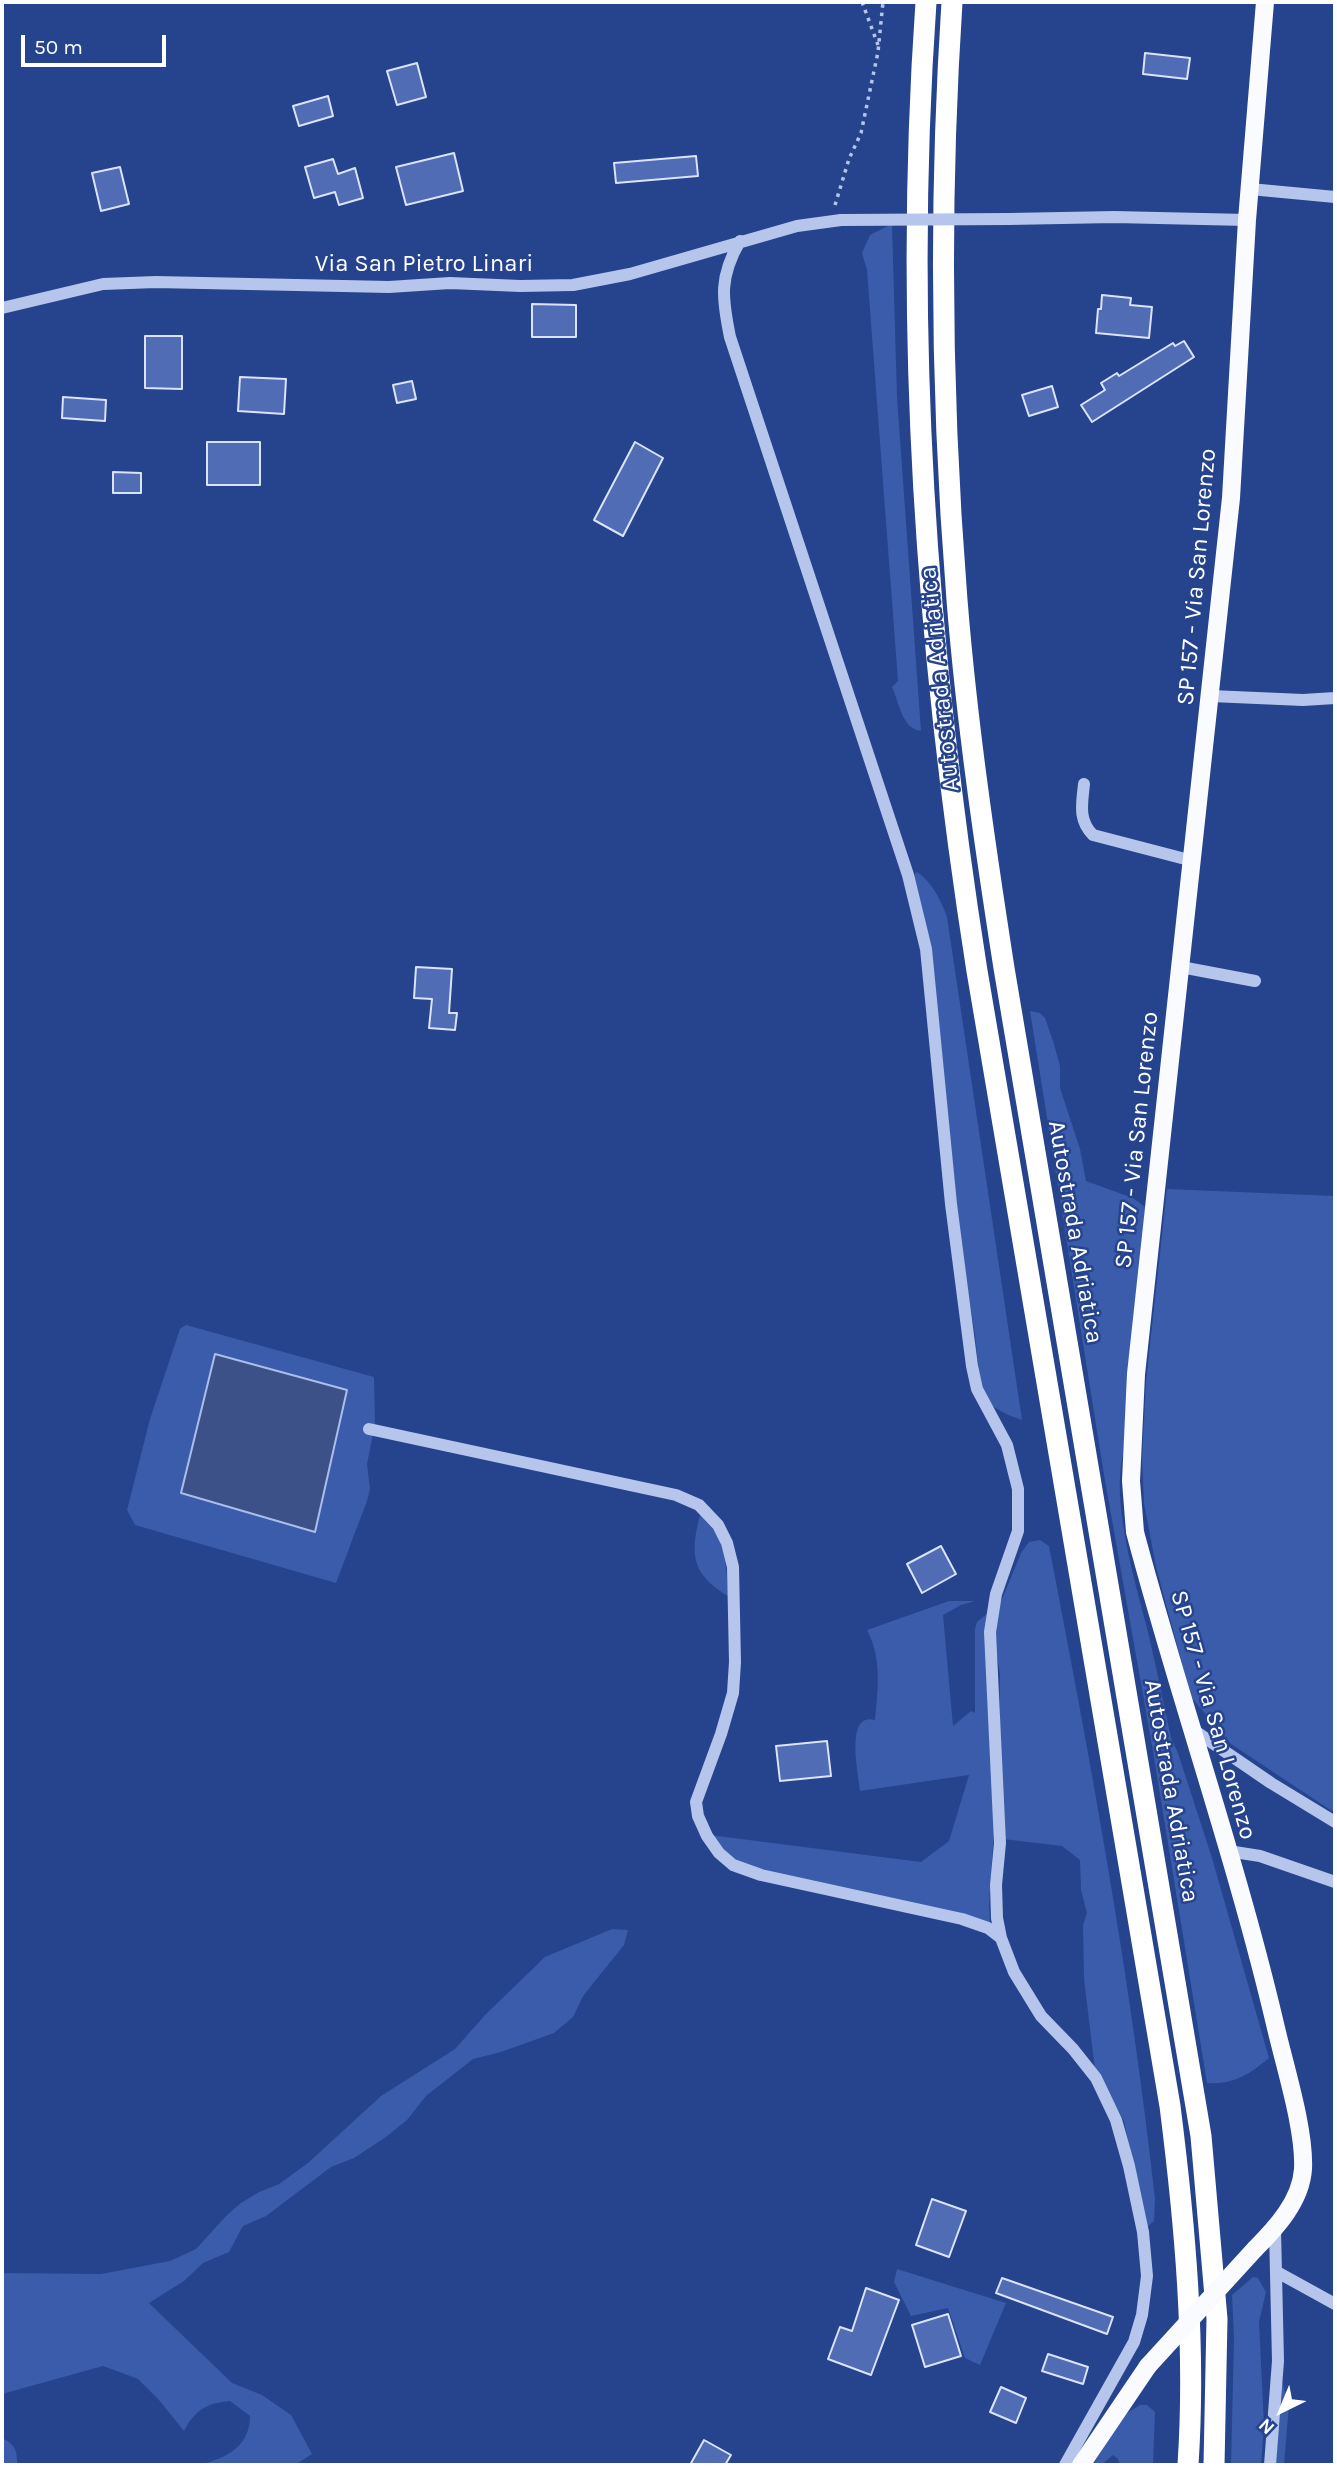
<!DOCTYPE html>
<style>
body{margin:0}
#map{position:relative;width:1337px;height:2467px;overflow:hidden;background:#26438d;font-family:Karla,sans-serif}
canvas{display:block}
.frame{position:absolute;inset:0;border:4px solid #fff;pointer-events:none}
.north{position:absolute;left:1246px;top:2376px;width:70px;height:70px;-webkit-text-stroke:5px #26438d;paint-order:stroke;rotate:223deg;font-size:19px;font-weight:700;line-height:28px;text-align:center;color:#fff}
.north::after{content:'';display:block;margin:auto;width:24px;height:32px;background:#fff;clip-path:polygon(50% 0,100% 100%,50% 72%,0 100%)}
.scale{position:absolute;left:21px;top:35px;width:145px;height:32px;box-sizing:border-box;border:4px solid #fff;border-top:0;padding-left:9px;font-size:21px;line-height:24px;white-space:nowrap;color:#fff;-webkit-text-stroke:5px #26438d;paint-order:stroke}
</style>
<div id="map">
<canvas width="1337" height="2467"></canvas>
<div class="frame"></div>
<div class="north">N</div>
<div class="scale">50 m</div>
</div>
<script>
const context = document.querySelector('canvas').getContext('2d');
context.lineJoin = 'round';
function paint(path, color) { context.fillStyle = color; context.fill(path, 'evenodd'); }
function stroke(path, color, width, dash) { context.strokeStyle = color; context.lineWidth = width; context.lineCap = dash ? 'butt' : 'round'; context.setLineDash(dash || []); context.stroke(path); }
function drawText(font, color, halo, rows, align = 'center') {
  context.font = font + ' Karla,sans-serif'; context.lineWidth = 5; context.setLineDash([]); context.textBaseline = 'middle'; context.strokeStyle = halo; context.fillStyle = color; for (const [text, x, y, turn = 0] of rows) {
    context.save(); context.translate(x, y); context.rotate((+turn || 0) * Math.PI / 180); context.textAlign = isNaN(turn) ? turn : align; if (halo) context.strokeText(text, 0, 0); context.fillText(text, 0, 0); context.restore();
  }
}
paint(new Path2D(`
 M892 224 897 397 921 731C902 729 899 702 892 687L898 681 867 270 862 253 870 235Z
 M917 872C932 882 941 900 947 917L1022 1420 1008 1415 992 1406 983 1395 979 1373 975 1335 962 1254 911 878Z
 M1030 1011 1040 1013 1045 1018 1054 1044 1060 1066V1088L1080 1149 1086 1181 1133 1198 1145 1207 1123 1455C1111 1501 1135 1582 1147 1628 1156 1665 1163 1701 1171 1738L1178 1753 1212 1858 1269 2058C1250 2074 1233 2085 1207 2083L1153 1751 1104 1475Z
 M1167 1189 1335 1196V1813L1231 1744 1191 1697 1156 1567 1144 1503 1142 1459 1146 1382Z
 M186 1325 374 1377 375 1424 367 1464 370 1489 367 1501 336 1583 135 1525 127 1510 150 1419 180 1329Z
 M700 1515C725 1535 727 1566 728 1596 691 1574 690 1554 700 1515Z
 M1040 1540 1049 1546C1091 1763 1131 1980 1155 2199L1154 2221 1146 2228 1124 2121 1095 2070 1084 1979 1083 1925 1087 1913 1081 1890 1080 1860 1062 1846 1003 1839 999 1739 1000 1675 995 1643 996 1614 1021 1553 1029 1542Z
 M949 1601H975L961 1605 943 1615 953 1726 971 1711 975 1713V1629L977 1622 989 1612 994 1829 989 1905 990 1924 825 1888 741 1863 721 1851 710 1835 921 1862 949 1841 969 1775 860 1791C859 1775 844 1711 875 1720 878 1689 882 1658 867 1630Z
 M612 1929 628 1930 624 1945 583 1996 573 2017 554 2033 501 2052 473 2059 426 2096 407 2120 386 2137 354 2158 331 2167 266 2216 243 2226 229 2252 203 2263 184 2281 149 2303 232 2383 262 2395 291 2415 312 2454 295 2465H207L206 2463C230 2456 250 2444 250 2416L230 2401C207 2403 195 2410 184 2431L159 2400 138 2379 103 2366 2 2394V2273L101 2274 170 2261 196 2249 227 2215 241 2203 259 2192 279 2184 308 2163 381 2096 455 2049 486 2014 545 1957Z
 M897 2269 1006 2303 980 2365 965 2358 948 2308 911 2316 894 2282Z
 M1253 2277 1258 2278 1266 2292 1259 2322 1264 2424 1261 2465H1231L1234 2338 1232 2295Z
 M1279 2372 1289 2404 1284 2465H1274Z
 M1140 2405H1147L1155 2412 1153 2465H1120L1118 2459 1113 2455 1101 2465H1093L1124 2415Z
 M2 2438C14 2444 17 2449 17 2462L20 2465H2Z`), '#3a5caa');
const water = new Path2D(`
 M215 1354 347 1390 315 1532 181 1493Z`);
paint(water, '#3c5188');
stroke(water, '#aabeeb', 2);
const building = new Path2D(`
 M1145 53 1190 58 1187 79 1143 74Z
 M417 63 426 97 397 105 387 71Z
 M328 96 333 116 299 126 293 106Z
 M454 153 463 191 406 205 396 167Z
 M696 156 698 176 616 183 614 163Z
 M333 159 338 174 355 168 363 198 339 205 335 192 314 198 305 167Z
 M120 167 129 204 101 211 92 173Z
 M1102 295 1131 298 1130 305 1152 307 1149 338 1096 333 1098 309H1101Z
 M532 304 576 305V337H532Z
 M145 336H182V389L145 388Z
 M1184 341 1194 357 1092 422 1081 405 1105 390 1101 383 1117 373 1119 376 1173 343 1175 346Z
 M240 377 286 379 284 414 238 411Z
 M412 381 416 399 397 403 393 385Z
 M1052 386 1058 407 1029 416 1022 395Z
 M63 397 106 400 105 421 62 418Z
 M207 442H260V485H207Z
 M635 442 663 458 623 536 594 520Z
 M113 472 141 473V493H113Z
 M416 967 452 969 449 1013H457L455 1030 429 1028 432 999 414 998Z
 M941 1546 956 1574 922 1593 907 1564Z
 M827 1741 831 1776 780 1781 776 1746Z
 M932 2199 966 2211 949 2257 916 2245Z
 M1002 2278 1113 2317 1107 2334 996 2293Z
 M866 2288 899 2300 871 2375 828 2359 840 2327 852 2331Z
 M948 2314 961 2356 925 2367 912 2325Z
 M1048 2354 1088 2367 1083 2384 1042 2371Z
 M1001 2387 1026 2398 1016 2423 990 2412Z
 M704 2440 731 2455 725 2465H690Z`);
paint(building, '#4f6cb4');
stroke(building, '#dae3f8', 2);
stroke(new Path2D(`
 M862 2 878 45
 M835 205 849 159 861 133 878 52 883 2`), '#b6c5eb', 3.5, [3.5, 5]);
stroke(new Path2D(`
 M1250 189 1335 197
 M1009 219 1114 217 1247 220
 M740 241C719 277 722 298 730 337L908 875 926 949 951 1204 972 1366 977 1389 1007 1445 1018 1489V1531L996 1594 990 1632 1000 1843 996 1885 997 1918 1001 1938 1014 1972 1041 2016 1073 2049 1096 2078 1116 2120 1129 2166 1143 2232 1147 2276 1142 2315 1134 2342 1065 2465
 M2 308 103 284 156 282 389 287 450 283 520 286 573 285 630 274 797 226 841 220
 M1211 696 1303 700 1335 698
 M1084 784C1082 804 1078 820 1093 835L1193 861
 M1181 967 1255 981
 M369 1429 676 1495 699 1505 718 1525 727 1543 733 1567 735 1662 733 1693 721 1734 696 1802 698 1816 707 1836 719 1853 733 1865 761 1875 962 1919 988 1928 1001 1938
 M1192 1729 1271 1783 1335 1822
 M1228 1851 1260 1856 1335 1882
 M1277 2272 1335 2304
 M1270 2465 1278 2361 1275 2230`), '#b6c5eb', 12);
stroke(new Path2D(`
 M1255 2249C1276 2228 1301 2201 1303 2169 1305 2130 1285 2067 1276 2028 1237 1861 1179 1698 1135 1532L1131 1481 1136 1374 1231 498 1247 220 1265 2
 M1081 2465 1148 2366`), '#fafbff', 18);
stroke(new Path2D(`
 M926 2C903 329 926 648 977 971L1170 2106C1185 2225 1196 2345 1188 2465
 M952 2C939 201 941 401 957 600 967 724 985 846 1004 968L1201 2136 1217 2319 1214 2465`), '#fff', 21);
stroke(new Path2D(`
 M841 220 1009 219`), '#b6c5eb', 12);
stroke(new Path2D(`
 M1148 2366 1255 2249`), '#fafbff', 18);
drawText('24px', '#fff', '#26438d', [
 ["Via San Pietro Linari",424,264],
 ["SP 157 - Via San Lorenzo",1197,577,-85],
 ["Autostrada Adriatica",940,679,-96],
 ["SP 157 - Via San Lorenzo",1137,1140,-84],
 ["Autostrada Adriatica",1075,1232,80],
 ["SP 157 - Via San Lorenzo",1213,1715,74],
 ["Autostrada Adriatica",1171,1791,80]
]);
</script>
